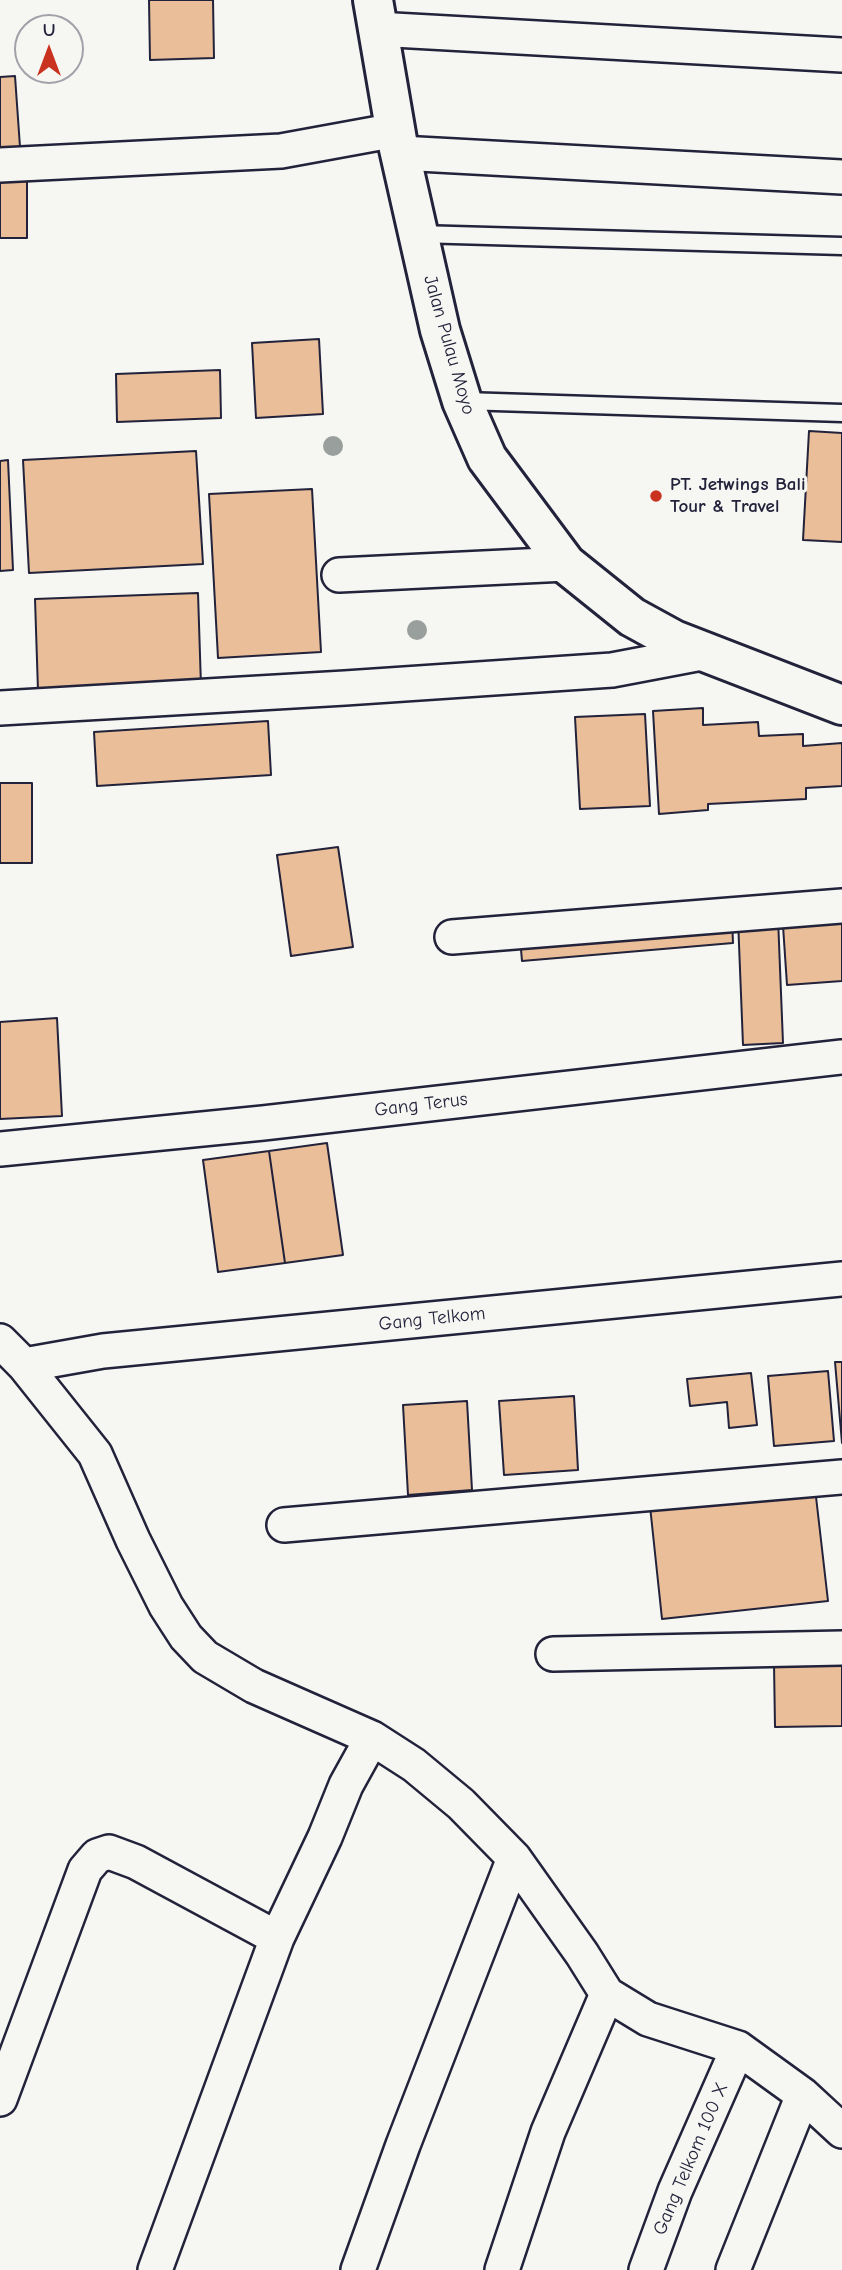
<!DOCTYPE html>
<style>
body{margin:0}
#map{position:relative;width:842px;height:2270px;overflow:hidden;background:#f6f6f2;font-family:"Comic Neue",sans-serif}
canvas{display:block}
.north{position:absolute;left:14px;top:14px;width:70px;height:70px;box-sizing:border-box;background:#f6f6f2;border:2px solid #a1a1a9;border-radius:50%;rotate:0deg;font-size:19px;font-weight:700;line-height:28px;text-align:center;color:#22223b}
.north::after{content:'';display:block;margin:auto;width:24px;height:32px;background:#c8321e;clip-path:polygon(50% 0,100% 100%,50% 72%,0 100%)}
</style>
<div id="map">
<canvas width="842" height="2270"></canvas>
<div class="north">U</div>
</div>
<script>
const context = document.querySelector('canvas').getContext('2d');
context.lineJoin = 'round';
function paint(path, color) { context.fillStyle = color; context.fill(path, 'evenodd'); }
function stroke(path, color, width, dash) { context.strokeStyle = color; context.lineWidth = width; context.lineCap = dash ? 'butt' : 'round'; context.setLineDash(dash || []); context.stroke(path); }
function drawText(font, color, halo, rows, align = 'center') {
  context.font = font + ' "Comic Neue",sans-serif'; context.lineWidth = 6; context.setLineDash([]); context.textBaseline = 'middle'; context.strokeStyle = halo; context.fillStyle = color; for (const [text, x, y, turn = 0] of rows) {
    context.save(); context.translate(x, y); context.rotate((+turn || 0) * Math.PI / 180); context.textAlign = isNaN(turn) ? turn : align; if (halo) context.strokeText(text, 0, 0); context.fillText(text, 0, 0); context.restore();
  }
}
const building = new Path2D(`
 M149 0H213L214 58 150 60Z
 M15 76 20 147 0 148V77Z
 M0 180H27V238H0Z
 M319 339 323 414 256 418 252 343Z
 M220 370 221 418 117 422 116 374Z
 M809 431 842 433V542L803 540Z
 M196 451 203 564 29 573 23 460Z
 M8 460 13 570 0 571V461Z
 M312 489 321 652 218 658 209 494Z
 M198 593 201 686 38 691 35 599Z
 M703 708V725L758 722 759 736 803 734V746L842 743V786L806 788V799L708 804V810L659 814 653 711Z
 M645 714 650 806 580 809 575 717Z
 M268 721 271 775 97 786 94 732Z
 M0 783H32V863H0Z
 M338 847 353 947 291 956 277 855Z
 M842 908V981L787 985 782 911Z
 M778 918 783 1043 743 1045 738 919Z
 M732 920 733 943 522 961 520 938Z
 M57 1018 62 1116 0 1119V1022Z
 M327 1143 343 1255 285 1263 269 1151Z
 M269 1151 285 1263 218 1272 203 1160Z
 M835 1362H842V1443Z
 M828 1371 834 1441 774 1446 768 1376Z
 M751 1373 757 1425 729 1428 727 1402 690 1406 687 1379Z
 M574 1396 578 1470 504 1475 499 1401Z
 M467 1401 472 1490 408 1495 403 1405Z
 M815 1488 828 1601 662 1619 650 1506Z
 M774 1664H842V1726L775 1727Z`);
paint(building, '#e9be99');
stroke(building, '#22223b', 2);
const service = new Path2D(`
 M418 234 842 246
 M464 401 842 413`);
const minor = new Path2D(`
 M376 29 842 55
 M400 153 842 177
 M0 165 281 151 396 130
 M339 575 566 564
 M0 708 345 688 612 670 707 652
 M452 937 842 906
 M0 1149 263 1123 842 1057
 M0 1341 24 1365 95 1454 133 1540 166 1606 186 1637 205 1657 254 1686 372 1738 414 1765 461 1804 514 1858 582 1954 607 1994 648 2019 738 2048 803 2095 842 2131
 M24 1365 103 1351 842 1279
 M284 1525 842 1477
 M553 1654 842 1648
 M0 2099 85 1870 97 1856 109 1852 136 1862 277 1938
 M155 2270 277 1938 325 1837 346 1785 372 1738
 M358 2270 403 2145 514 1858
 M502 2270 548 2132 607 1994
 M646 2270 675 2191 738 2048
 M733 2270 803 2095`);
const tertiary = new Path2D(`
 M373 0 397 140 440 330 462 401 487 458 566 564 632 617 674 640 842 705`);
stroke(service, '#22223b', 21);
stroke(minor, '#22223b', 38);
stroke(tertiary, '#22223b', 44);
stroke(service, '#f6f6f2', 16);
stroke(minor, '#f6f6f2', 33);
stroke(tertiary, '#f6f6f2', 38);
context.fillStyle = '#999f9c';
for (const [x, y] of [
 [333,446],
 [417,630]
]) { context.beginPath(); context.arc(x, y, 10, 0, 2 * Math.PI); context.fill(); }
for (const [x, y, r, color] of [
 [656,496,7,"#c8321e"]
]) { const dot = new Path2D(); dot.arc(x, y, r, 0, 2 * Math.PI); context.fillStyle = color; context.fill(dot); stroke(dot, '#f6f6f2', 2.5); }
drawText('19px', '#22223b', '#f6f6f2', [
 ["Jalan Pulau Moyo",449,345,74],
 ["Gang Terus",421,1105,-7],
 ["Gang Telkom",432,1319,-6],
 ["Gang Telkom 100 X",691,2159,-67]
]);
drawText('bold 19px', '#22223b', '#f6f6f2', [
 ["PT. Jetwings Bali",670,485],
 ["Tour & Travel",670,507]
], 'left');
</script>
